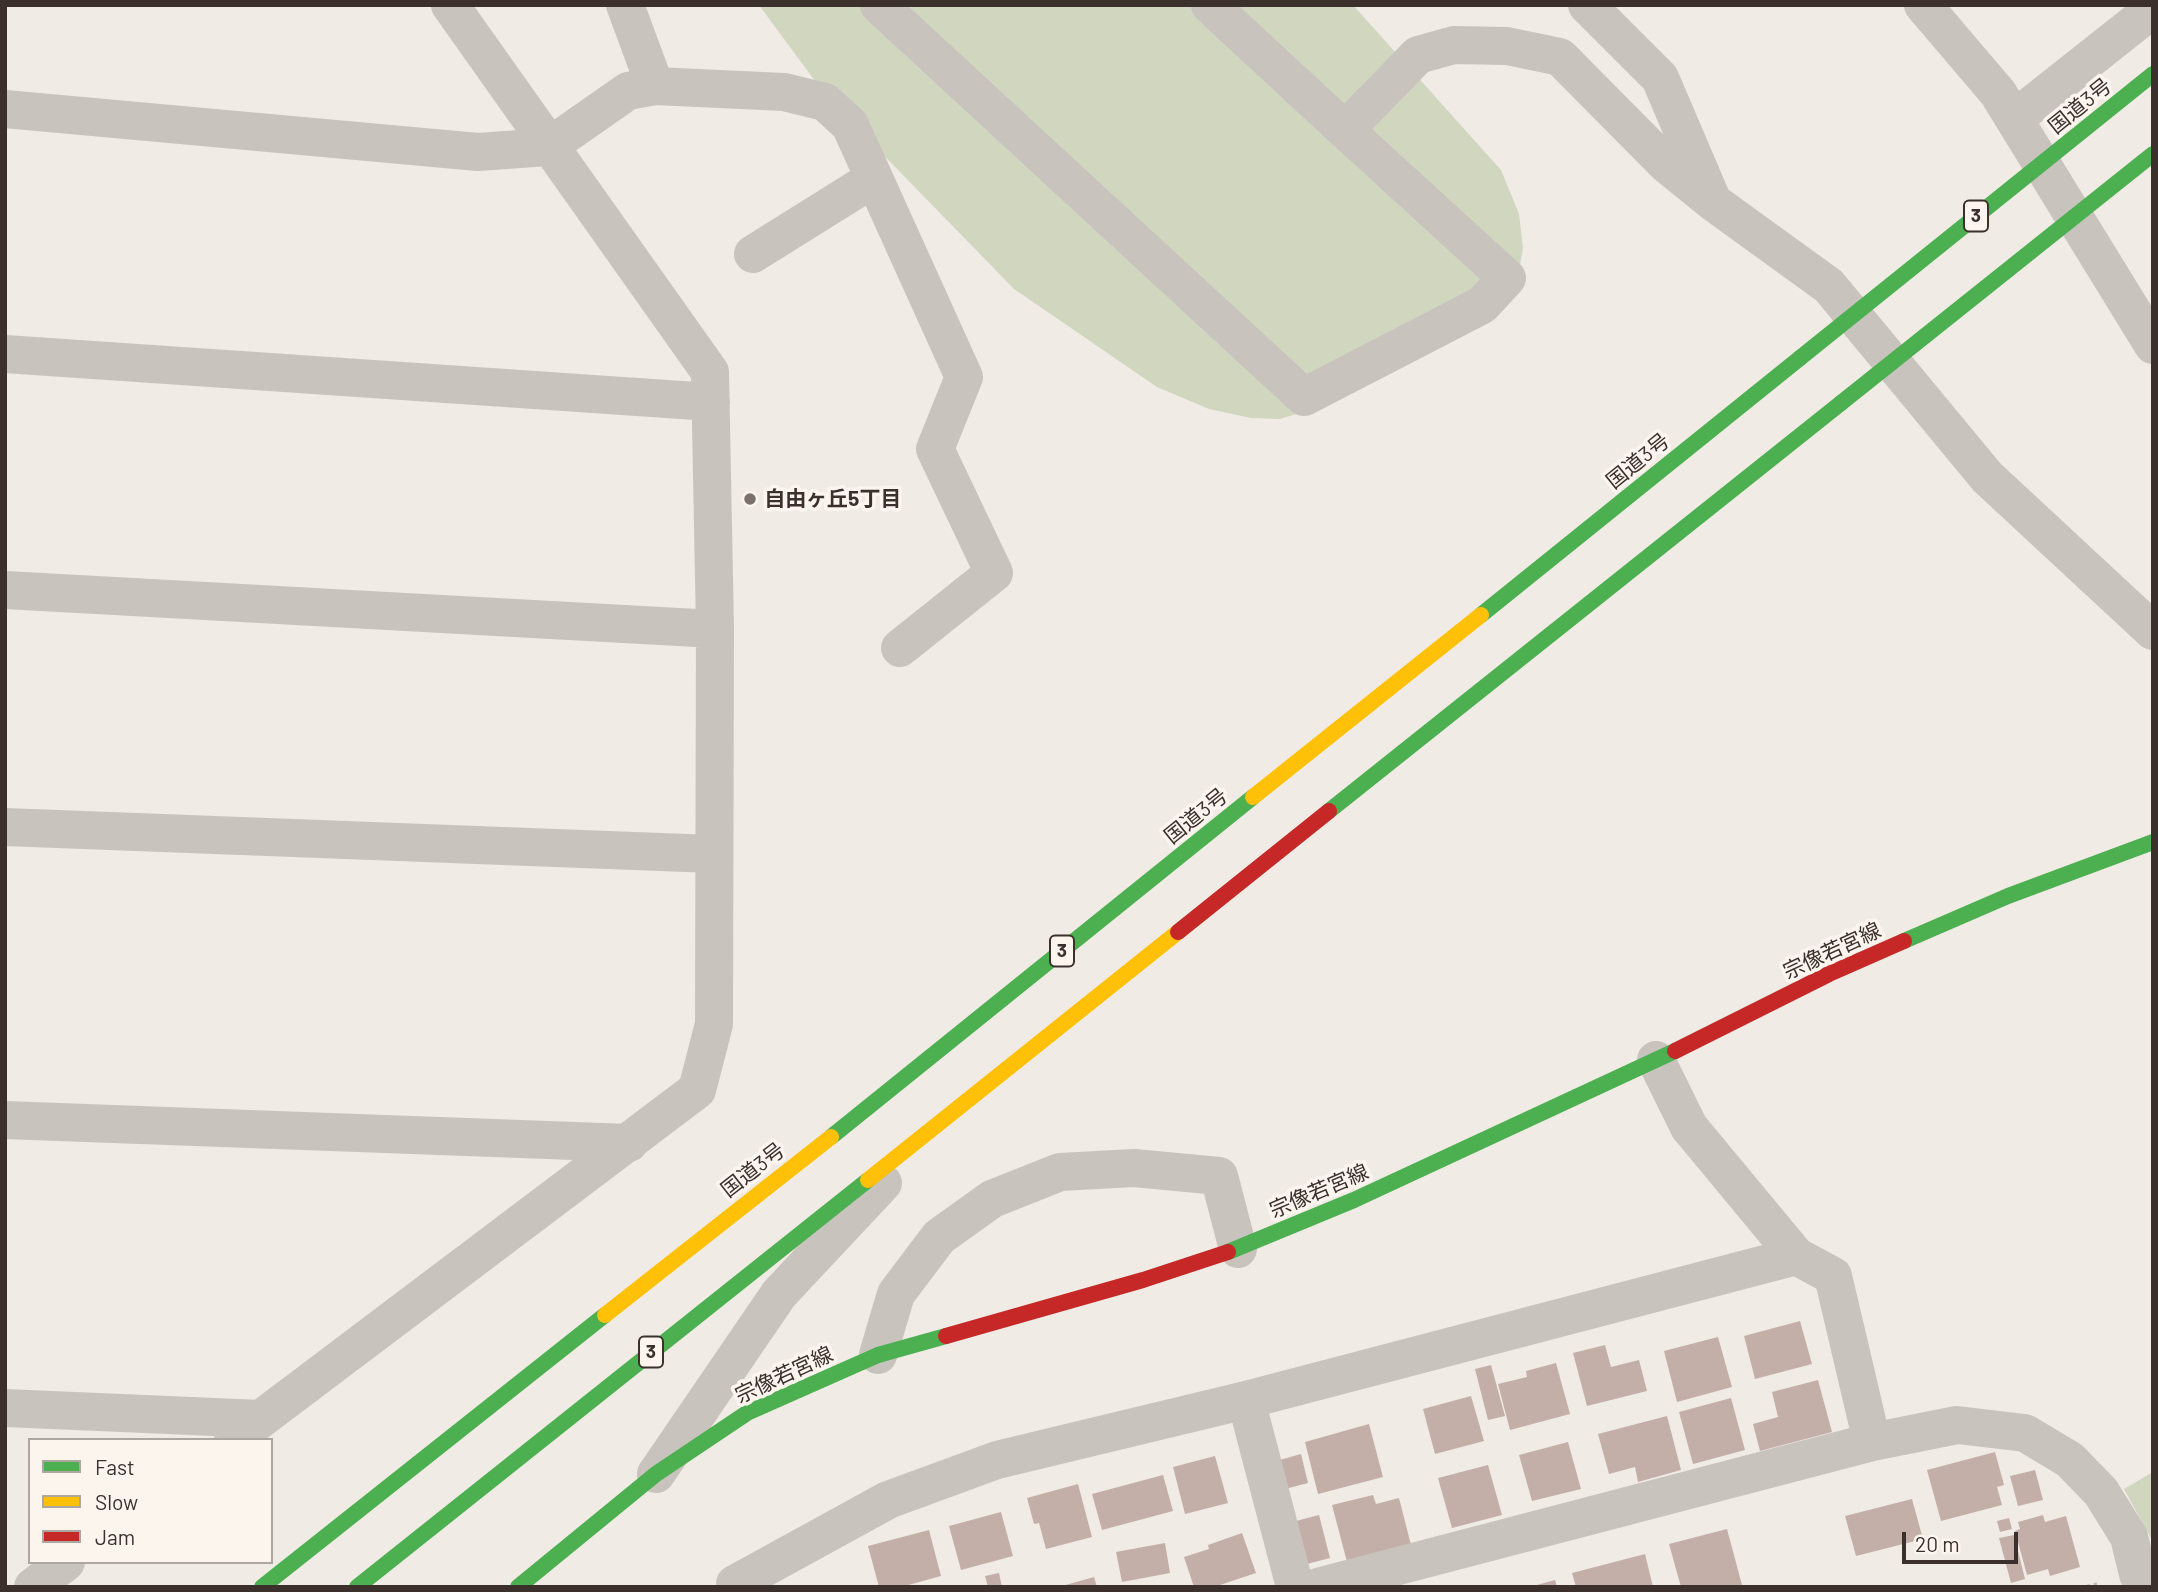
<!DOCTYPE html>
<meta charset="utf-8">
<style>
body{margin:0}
#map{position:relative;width:2158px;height:1592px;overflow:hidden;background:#f0ebe5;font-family:Barlow,sans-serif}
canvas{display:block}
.frame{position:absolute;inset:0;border:7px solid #3b302b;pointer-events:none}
.legend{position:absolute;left:28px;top:1438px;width:245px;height:126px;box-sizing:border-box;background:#fbf5ee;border:2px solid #aea6a0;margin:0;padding:9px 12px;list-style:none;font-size:21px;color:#3b302b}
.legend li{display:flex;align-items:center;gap:14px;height:35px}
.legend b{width:35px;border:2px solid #aea6a0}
.scale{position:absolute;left:1902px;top:1532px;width:116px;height:32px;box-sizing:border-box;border:4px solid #3b302b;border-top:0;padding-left:9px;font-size:21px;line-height:24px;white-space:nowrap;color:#3b302b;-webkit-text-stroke:5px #fbf5ee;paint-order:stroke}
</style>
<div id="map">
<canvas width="2158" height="1592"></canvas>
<div class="frame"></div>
<ul class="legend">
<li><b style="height:9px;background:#4caf50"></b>Fast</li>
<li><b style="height:9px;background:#ffc107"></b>Slow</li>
<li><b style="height:9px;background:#c62828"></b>Jam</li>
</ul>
<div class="scale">20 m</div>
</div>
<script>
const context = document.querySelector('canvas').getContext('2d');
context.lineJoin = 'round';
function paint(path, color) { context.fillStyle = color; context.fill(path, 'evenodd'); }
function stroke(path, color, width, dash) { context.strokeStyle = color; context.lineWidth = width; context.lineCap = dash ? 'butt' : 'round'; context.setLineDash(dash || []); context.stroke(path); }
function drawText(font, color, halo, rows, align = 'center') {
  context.font = font + ' Barlow,"Noto Sans JP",sans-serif'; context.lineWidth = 7; context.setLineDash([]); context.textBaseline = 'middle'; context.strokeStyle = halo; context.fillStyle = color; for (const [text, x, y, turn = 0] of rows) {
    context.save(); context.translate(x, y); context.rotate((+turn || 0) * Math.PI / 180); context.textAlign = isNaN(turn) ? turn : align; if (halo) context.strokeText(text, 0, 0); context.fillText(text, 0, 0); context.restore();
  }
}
paint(new Path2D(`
 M759 5H1353L1501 170 1519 214 1523 248 1516 288 1335 402 1280 419 1251 418 1209 409 1157 387 1014 289 826 96Z
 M2153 1472V1542L2124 1489Z`), '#d1d6bf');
paint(new Path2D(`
 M1800 1321 1812 1364 1755 1379 1744 1336Z
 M1718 1337 1732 1387 1677 1402 1664 1351Z
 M1605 1345 1611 1367 1639 1360 1647 1391 1587 1406 1573 1353Z
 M1556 1363 1570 1414 1510 1430 1498 1384 1527 1377 1526 1371Z
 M1491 1365 1505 1416 1488 1420 1475 1369Z
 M1818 1380 1832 1432 1760 1451 1753 1424 1778 1417 1772 1392Z
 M1471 1396 1484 1441 1435 1454 1423 1409Z
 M1731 1398 1745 1450 1693 1464 1679 1412Z
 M1667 1416 1681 1470 1638 1482 1635 1467 1609 1474 1598 1434Z
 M1369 1424 1383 1477 1318 1494 1305 1442Z
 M1568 1442 1581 1489 1532 1501 1519 1455Z
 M1995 1452 2004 1485 1997 1487 2002 1505 1941 1521 1927 1470Z
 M1301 1454 1308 1483 1277 1491 1269 1463Z
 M1215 1456 1228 1503 1185 1514 1173 1467Z
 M1488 1465 1502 1515 1452 1528 1438 1478Z
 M2035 1470 2043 1500 2018 1506 2010 1476Z
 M1163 1475 1173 1511 1102 1530 1092 1494Z
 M1078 1484 1092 1537 1046 1549 1039 1523 1034 1524 1027 1498Z
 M1373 1495 1376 1504 1399 1498 1411 1545 1347 1562 1332 1505Z
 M1912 1499 1923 1539 1856 1556 1845 1516Z
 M1001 1512 1013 1556 961 1570 949 1526Z
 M1319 1515 1330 1558 1307 1564 1296 1521Z
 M2043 1515 2045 1522 2066 1516 2080 1567 2050 1576 2048 1569 2027 1575 2015 1531 2020 1529 2018 1522Z
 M2009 1518 2012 1529 2000 1532 1997 1521Z
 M1727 1529 1742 1585 1681 1587 1669 1544Z
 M929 1530 941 1576 901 1587H879L868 1546Z
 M1242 1533 1256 1573 1214 1587H1194L1184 1557 1209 1549 1208 1545Z
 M2014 1535 2025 1579 2011 1583 1999 1538Z
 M1165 1543 1170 1573 1122 1582 1116 1552Z
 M1645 1554 1653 1587H1576L1572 1573Z
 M999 1573 1002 1587H988L985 1576Z
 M1094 1577 1097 1587H1062V1586Z
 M1555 1580 1557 1587H1533V1586Z`), '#c3afa7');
stroke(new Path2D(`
 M2087 1587 2100 1584`), '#c2bbb6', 4.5, [3.5, 3.5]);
stroke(new Path2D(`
 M625 5 655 86
 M879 5 1304 397 1482 305 1507 278 1345 130 1418 55 1454 45 1507 46 1560 57 1666 164 1713 202
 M1210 5 1345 130
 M1587 5 1660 78 1713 202 1829 286 1987 477 2153 631
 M1923 5 1998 93 2153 345
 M5 109 478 152 548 147 628 91 655 86 784 92 825 102 850 125 964 377 935 449 994 573 900 648
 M2014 119 2153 9
 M753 254 873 179
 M5 354 711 402
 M5 590 715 629
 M5 827 713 854
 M1656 1060 1689 1127 1796 1256 1833 1276 1872 1442 1957 1425 2025 1433 2070 1460 2101 1492 2129 1537 2138 1574 2144 1587
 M5 1120 629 1143
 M878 1355 896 1294 939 1237 992 1199 1060 1172 1134 1168 1219 1176 1238 1249
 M1246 1400 1295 1587
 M5 1408 261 1419
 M233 1440 697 1090 714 1024 715 629 710 372 450 5
 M656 1474 779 1294 883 1183
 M33 1587 66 1562
 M735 1587V1584L888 1500 997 1460 1246 1400 1796 1256
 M1318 1587 1872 1442`), '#c9c3be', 38);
stroke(new Path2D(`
 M1481 615 1800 358
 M1329 811 1841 403
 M1904 941 2008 896 2153 842
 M831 1137 1253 797
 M1228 1252 1354 1200 1675 1051
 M262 1587 605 1315
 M357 1587 868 1180
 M518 1587 656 1474 747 1413 878 1355 946 1336`), '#4caf50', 16);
stroke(new Path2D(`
 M1253 797 1481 615
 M868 1180 1178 932
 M605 1315 831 1137`), '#ffc107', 16);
stroke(new Path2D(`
 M1178 932 1329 811
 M1675 1051 1829 974 1904 941
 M946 1336 1143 1280 1228 1252`), '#c62828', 16);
stroke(new Path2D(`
 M1800 358 2153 74
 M1841 403 2153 154`), '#4caf50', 16);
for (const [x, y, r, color] of [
 [750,499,7,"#7a716c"]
]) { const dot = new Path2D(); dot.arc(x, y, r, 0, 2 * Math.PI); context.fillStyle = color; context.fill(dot); stroke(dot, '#fbf5ee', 2.5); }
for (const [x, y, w] of [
 [1976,216,24],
 [1062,951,24],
 [651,1352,24]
]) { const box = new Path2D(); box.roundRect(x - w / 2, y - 15.5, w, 31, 5); context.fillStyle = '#fbf5ee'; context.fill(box); stroke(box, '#3b302b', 2); }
drawText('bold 19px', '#3b302b', null, [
 ["3",1976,216],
 ["3",1062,951],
 ["3",651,1352]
]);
drawText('21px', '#3b302b', '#fbf5ee', [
 ["国道3号",2080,106,-39],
 ["国道3号",1638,461,-39],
 ["国道3号",1196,816,-39],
 ["宗像若宮線",1832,951,-25],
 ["国道3号",753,1170,-38],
 ["宗像若宮線",1319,1191,-23],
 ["宗像若宮線",784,1375,-25]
]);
drawText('bold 21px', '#3b302b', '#fbf5ee', [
 ["自由ヶ丘5丁目",764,499]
], 'left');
</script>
